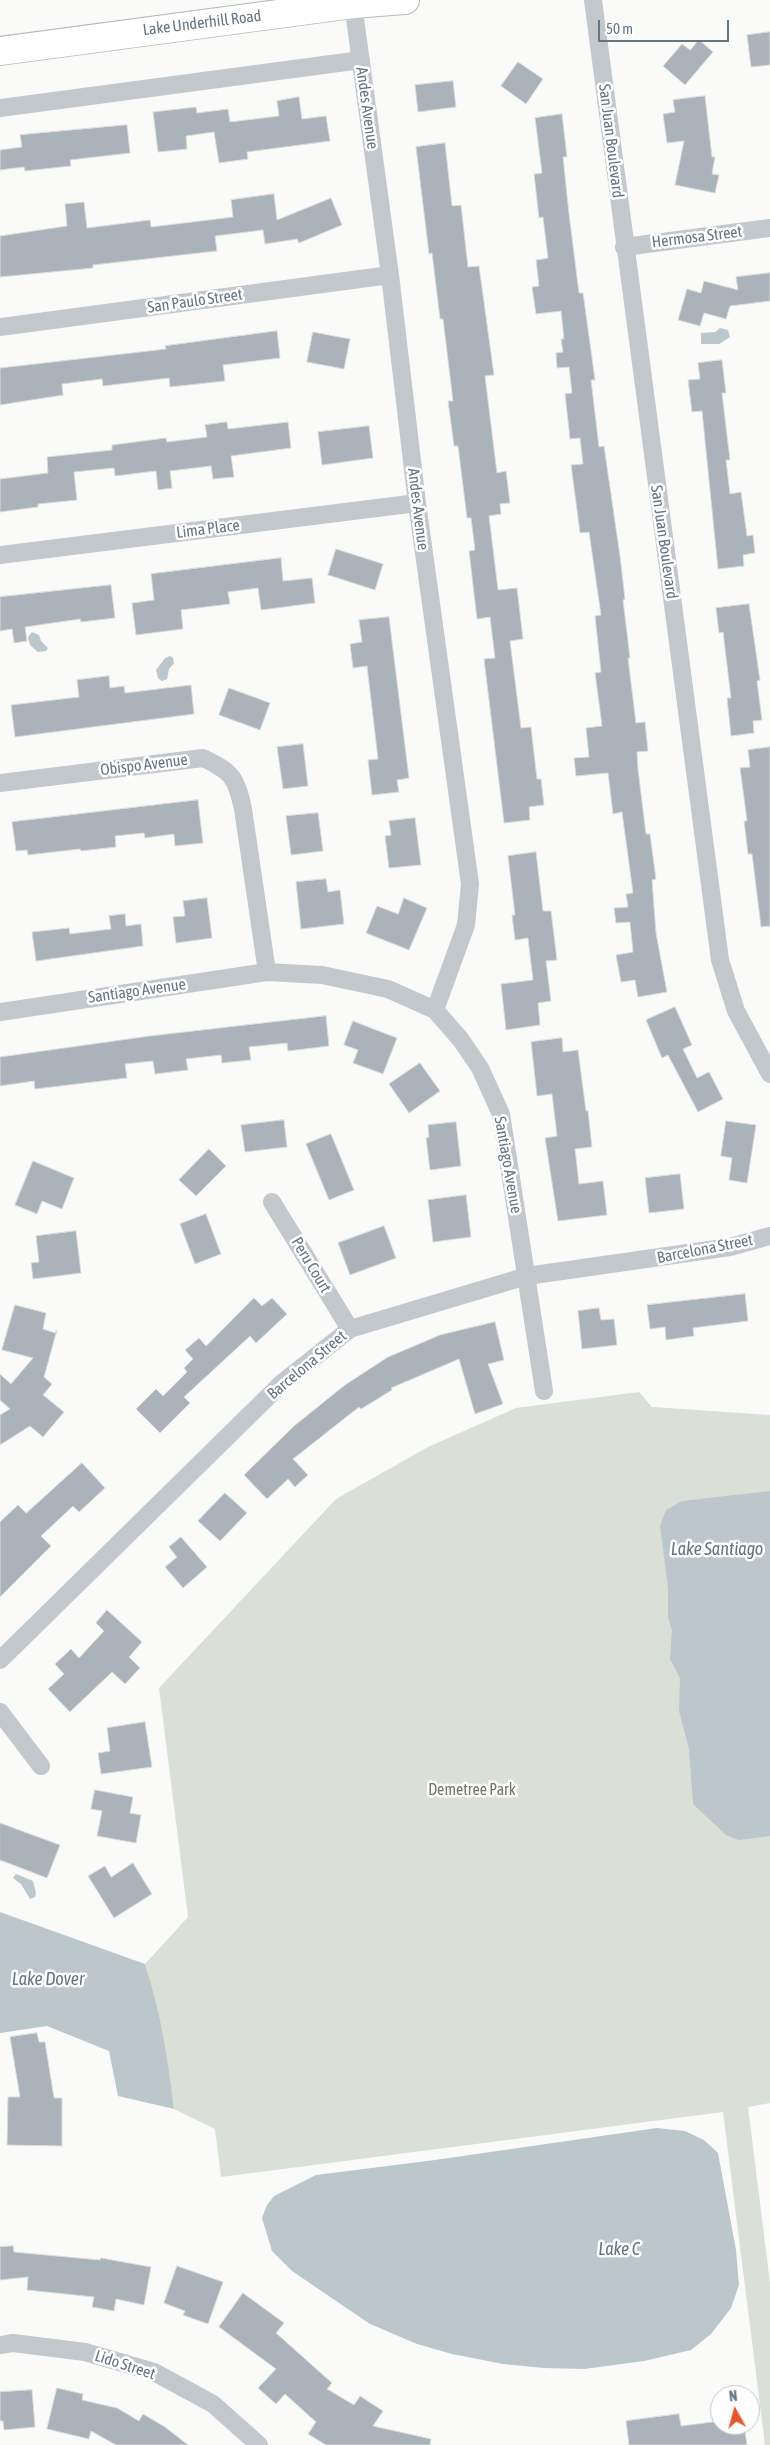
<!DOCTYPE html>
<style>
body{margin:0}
#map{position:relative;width:770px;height:2445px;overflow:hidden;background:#fafaf8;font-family:"Asap Condensed",sans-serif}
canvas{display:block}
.north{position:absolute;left:710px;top:2385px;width:50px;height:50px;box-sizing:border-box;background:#fff;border:1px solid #c1c8cd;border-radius:50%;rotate:353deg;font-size:14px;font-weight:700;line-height:20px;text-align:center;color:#657683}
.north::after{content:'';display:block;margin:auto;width:18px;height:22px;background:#e4572e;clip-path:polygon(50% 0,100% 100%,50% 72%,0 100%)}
.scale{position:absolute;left:598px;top:20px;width:131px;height:22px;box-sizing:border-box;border:2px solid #657683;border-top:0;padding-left:6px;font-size:15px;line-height:18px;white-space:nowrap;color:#657683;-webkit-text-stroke:4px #fff;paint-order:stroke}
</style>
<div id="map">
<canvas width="770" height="2445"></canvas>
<div class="north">N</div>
<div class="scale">50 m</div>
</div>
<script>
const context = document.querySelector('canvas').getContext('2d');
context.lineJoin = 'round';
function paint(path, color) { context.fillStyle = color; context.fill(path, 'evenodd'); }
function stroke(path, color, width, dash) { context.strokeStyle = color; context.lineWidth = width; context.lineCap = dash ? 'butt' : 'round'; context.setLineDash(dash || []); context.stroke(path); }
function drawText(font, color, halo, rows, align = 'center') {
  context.font = font + ' "Asap Condensed",sans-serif'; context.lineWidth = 5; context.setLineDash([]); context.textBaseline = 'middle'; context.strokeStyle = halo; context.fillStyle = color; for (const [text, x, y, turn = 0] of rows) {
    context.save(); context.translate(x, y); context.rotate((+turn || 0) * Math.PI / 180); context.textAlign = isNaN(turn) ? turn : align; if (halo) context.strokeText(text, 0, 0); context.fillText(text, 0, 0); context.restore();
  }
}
paint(new Path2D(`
 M639 1392 652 1407 770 1415V2103L748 2107 770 2283V2445H765L723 2112 221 2177 215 2129 174 2109C168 2059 161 2012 145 1964L188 1917 159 1688 336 1499 428 1447 516 1408Z`), '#dadfd7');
paint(new Path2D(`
 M720 328 728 330 730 337 719 344H701V333L715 332Z
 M32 632 39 635 41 641 48 648 46 651 38 652 30 645 28 637Z
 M170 656 173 658 174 663 169 669 167 679 162 681 158 678 156 670 165 658Z
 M770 1491V1836L739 1840 726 1835 693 1804 689 1749 679 1711 680 1678 670 1659 672 1630 668 1618V1588L660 1526 666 1510 682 1501Z
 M16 1874 33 1881 36 1893 35 1897 30 1899 21 1884 13 1878Z
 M0 1912 145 1964C161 2012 168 2059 174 2109L118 2096 109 2051 47 2026 0 2033Z
 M657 2128 685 2131 704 2140 718 2153 736 2250 739 2285 731 2308 711 2334 691 2350 644 2361 584 2369 544 2368 503 2364 452 2354 417 2344 370 2324 292 2271 272 2251 262 2218 267 2205 274 2196 316 2175 435 2160Z`), '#bbc7cb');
const building = new Path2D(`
 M770 32V65L751 67 747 35Z
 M699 40 713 52 685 85 663 66 682 44 690 50Z
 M518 62 543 79 526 104 501 86Z
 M453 81 456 107 418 112 415 85Z
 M705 96 712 157H715L712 174 719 175 715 193 675 185 684 141 667 143 663 114 675 112 673 100Z
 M299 97 302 119 326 116 330 141 247 152 248 159 219 163 214 132 186 136 187 149 158 152 153 112 196 107 197 113 228 109 230 122 279 116 277 101Z
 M562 114 567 157H563L569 214 579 293H583L589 336 595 380H591L599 447 604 446 620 556 625 599 623 600 630 658H628L636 723 645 722 648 751 637 752 638 769 646 834H650L656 879 652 880 656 933 667 992 638 997 635 980 621 982 616 955 633 952 630 922 616 923 614 908 628 907 626 894 633 893 622 812 613 814 608 773 576 776 574 758 589 757 586 728 602 726 595 673 601 672 595 616 601 615 589 532 580 533 571 465 583 464 580 438 570 439 565 394 572 393 569 367 557 368 556 353 563 352 561 339H564L561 311 536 314 532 287 539 286 536 260 548 258 543 217 539 218 534 174 542 173 535 118Z
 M127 125 130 153 70 160 71 166 25 171 24 167 0 170V150L22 147 20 135Z
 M445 143 452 206 461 205 468 267 479 266 494 375 485 376 497 473 506 471 510 503 500 504 501 514 489 516 498 590 517 588 523 639 510 641 521 728 531 727 537 779H541L544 805 529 807 530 820 504 823 484 659 495 658 490 617 477 619 469 551 475 550 471 518H467L458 446H454L448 401H453L443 319H440L432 253 429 254 416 147Z
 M274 194 277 220 331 198 342 225 299 243 297 239 265 244 263 230 215 236 217 251 93 265V268L0 277V236L67 226 65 204 84 202 87 228 150 220 151 227 233 217 231 200Z
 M770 273V301L730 306 726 319 704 313 700 326 678 320 687 289 701 293 704 281 738 290 736 277Z
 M277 331 280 358 223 365 225 381 170 387 169 378 103 386 102 379 62 384 63 395 0 405V368L166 349 165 346Z
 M313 332 350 339 344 369 307 362Z
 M722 360 726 393H722L730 460H726L730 494 741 492 747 536 753 535 755 553 743 555 744 566 718 569 702 411 692 412 688 380 700 379 698 363Z
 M227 422 228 429 288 422 291 448 231 456 234 477 213 479 211 466 170 471 172 488 158 490 156 471 115 476 114 468 74 472 77 500 38 504V507L0 512V479L48 473 47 457 112 450V445L166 438 167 442 207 437 205 425Z
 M369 426 373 458 322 465 318 432Z
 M336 549 383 564 375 590 328 575Z
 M281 558 283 581 312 578 315 603 261 610 258 588 228 592 230 604 181 610 183 629 136 635 132 603 154 600 151 574Z
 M111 585 115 618 81 622 80 619 25 627 27 641 14 643 12 629 0 631V597Z
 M749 604 760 680 757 681 762 720 753 721 754 733 731 736 727 698H731L723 632 719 633 716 608Z
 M389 617 409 778 397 780 399 792 372 795 368 760 378 759 367 666 353 668 350 644 362 642 359 620Z
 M109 676 110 688 124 686 125 693 191 685 194 714 15 737 11 705 79 697 77 680Z
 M229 688 270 703 260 730 219 715Z
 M303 744 308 786 283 789 277 747Z
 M770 747V926L761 927 752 854H748L744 821H747L740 768 750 767 748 750Z
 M198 800 203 843 175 846 174 834 145 838 144 833 115 836 116 847 81 851 80 849 28 855 27 850 16 851 12 822Z
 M318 813 323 851 291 855 286 816Z
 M415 818 421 865 389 868 385 836 391 835 389 821Z
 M536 852 543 911H551L557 960 546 961 551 1001 538 1003 540 1025 506 1030 501 984 533 980 528 938 515 940 512 915H515L508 856Z
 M326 879 328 892 340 890 344 924 301 929 296 882Z
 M207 898 212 938 176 943 173 917 185 916 183 901Z
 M404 898 427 908 409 950 366 933 377 906 398 914Z
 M125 914 126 926 141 924 143 946 36 961 32 932 69 928 70 934 111 929 109 916Z
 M675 1007 692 1045 683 1049 697 1078 709 1072 723 1099 698 1112 668 1055 662 1058 646 1020Z
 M326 1016 329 1046 288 1051 287 1043 249 1047 251 1060 222 1063 221 1055 186 1059 188 1070 155 1074 153 1061 125 1064 127 1078 35 1089 34 1081 0 1086V1057L150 1036Z
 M353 1021 397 1038 383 1074 353 1063 358 1050 344 1045Z
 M562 1038 563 1052 578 1050 586 1111H588L592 1147 575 1149 579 1184 603 1181 607 1215 558 1221 545 1138 557 1136 552 1094 537 1096 531 1042Z
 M420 1063 440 1091 409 1113 389 1084Z
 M284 1120 287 1147 245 1152 241 1125Z
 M726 1121 756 1125 747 1183 729 1180 732 1158 721 1156Z
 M456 1122 461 1166 430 1170 426 1138 429 1137 428 1125Z
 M331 1134 354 1190 329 1200 306 1144Z
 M209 1149 226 1166 196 1196 179 1180Z
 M33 1161 74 1178 62 1209 42 1201 37 1214 15 1205Z
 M680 1174 684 1209 649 1213 645 1178Z
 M466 1195 471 1237 433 1242 428 1200Z
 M206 1214 221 1254 195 1264 180 1224Z
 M384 1226 396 1258 350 1275 338 1243Z
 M76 1231 81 1273 33 1279 31 1263 39 1262 36 1236Z
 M745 1294 748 1321 693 1328 694 1336 666 1340 665 1327 650 1329 647 1305Z
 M254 1298 262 1306 272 1298 287 1314 256 1343 250 1336 184 1397 190 1403 160 1433 136 1409 156 1389 163 1396 187 1372 184 1368 193 1359 185 1350 199 1338 206 1346Z
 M15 1305 46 1313 43 1329 55 1333 57 1330 44 1377 52 1384 43 1395 64 1412 43 1437 30 1426 0 1445V1415L10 1409 0 1400V1374L11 1384 33 1358 2 1350Z
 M599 1308 601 1320 614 1319 617 1345 582 1349 578 1311Z
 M495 1322 504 1360 488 1364 503 1404 475 1414 459 1359 391 1388 392 1390 361 1409 359 1407 293 1459 308 1475 295 1487 288 1479 267 1499 244 1475 294 1426 345 1385 388 1357 440 1335Z
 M82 1463 105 1488 79 1512 73 1506 41 1536 51 1546 0 1597V1522L18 1505 26 1513Z
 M225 1493 247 1513 220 1541 198 1521Z
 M181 1537 207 1567 183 1588 165 1567 177 1557 169 1547Z
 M107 1610 142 1642 129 1657 140 1668 125 1684 112 1672 70 1712 48 1689 64 1674 55 1664 71 1649 79 1658 104 1631 96 1623Z
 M145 1722 152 1767 101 1774 98 1753 110 1751 107 1728Z
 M95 1790 133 1797 130 1813 141 1815 136 1843 97 1836 102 1811 91 1809Z
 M0 1823 60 1845 47 1878 0 1860Z
 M133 1863 152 1894 114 1918 88 1876 105 1866 111 1877Z
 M37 2033 39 2042H45L54 2098H62V2146L7 2145 8 2097H20L10 2037Z
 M13 2246 14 2252 100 2260 101 2258 151 2267 144 2305 116 2299 114 2311 92 2307 94 2297 27 2290 28 2277 0 2280V2247Z
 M177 2266 223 2282 208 2324 183 2315 185 2311 164 2303Z
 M243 2293 284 2323 276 2333 332 2383 327 2389 354 2405 360 2396 383 2411 373 2426 431 2439 430 2445H326L308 2434 316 2422 285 2394 276 2404 258 2388 276 2369 219 2327Z
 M57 2388 83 2394 82 2400 117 2408 139 2421 143 2414 165 2427 188 2445H116L91 2431 89 2439 47 2429Z
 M32 2390 35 2427 4 2430 3 2421H0V2392Z
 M679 2414 681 2426 720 2421V2425H744L747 2445H629L626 2421Z`);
paint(building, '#aab3b9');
stroke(building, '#dcdcda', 1);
const primary = new Path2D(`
 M0 51 353 4 405 0`);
stroke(primary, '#b5babe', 30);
stroke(new Path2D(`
 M593 0 720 960 736 1011 770 1074
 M353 4 390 275 417 503 470 884 466 925 435 1010
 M0 108 361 60
 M624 247 770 228
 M0 327 390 275
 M0 555 417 503
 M0 783 203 758C232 772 236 777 243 809L267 972
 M0 1012 267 972 322 975 388 989 435 1010 461 1040 480 1068 501 1114 544 1391
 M272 1202 350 1329
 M0 1660 282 1383 350 1329 527 1276 730 1247 770 1236
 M0 1712 41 1766
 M0 2345 13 2343 85 2352 154 2372 213 2404 259 2445`), '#c3c8cc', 18);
stroke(primary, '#fff', 28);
drawText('16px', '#657683', '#fff', [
 ["Lake Underhill Road",202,23,-7],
 ["Andes Avenue",367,108,82],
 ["San Juan Boulevard",611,141,83],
 ["Hermosa Street",697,237,-7],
 ["San Paulo Street",195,301,-8],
 ["Andes Avenue",418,509,83],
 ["Lima Place",208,529,-7],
 ["San Juan Boulevard",664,542,82],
 ["Obispo Avenue",144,765,-7],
 ["Santiago Avenue",137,991,-8],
 ["Santiago Avenue",508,1165,80],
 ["Barcelona Street",705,1249,-11],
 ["Peru Court",311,1265,59],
 ["Barcelona Street",307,1365,-40],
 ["Lido Street",125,2365,18]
]);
drawText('16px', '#687a64', '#fff', [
 ["Demetree Park",472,1790]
]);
drawText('italic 18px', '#60757c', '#fff', [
 ["Lake Santiago",717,1549],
 ["Lake Dover",48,1979],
 ["Lake C",619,2249]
]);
</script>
